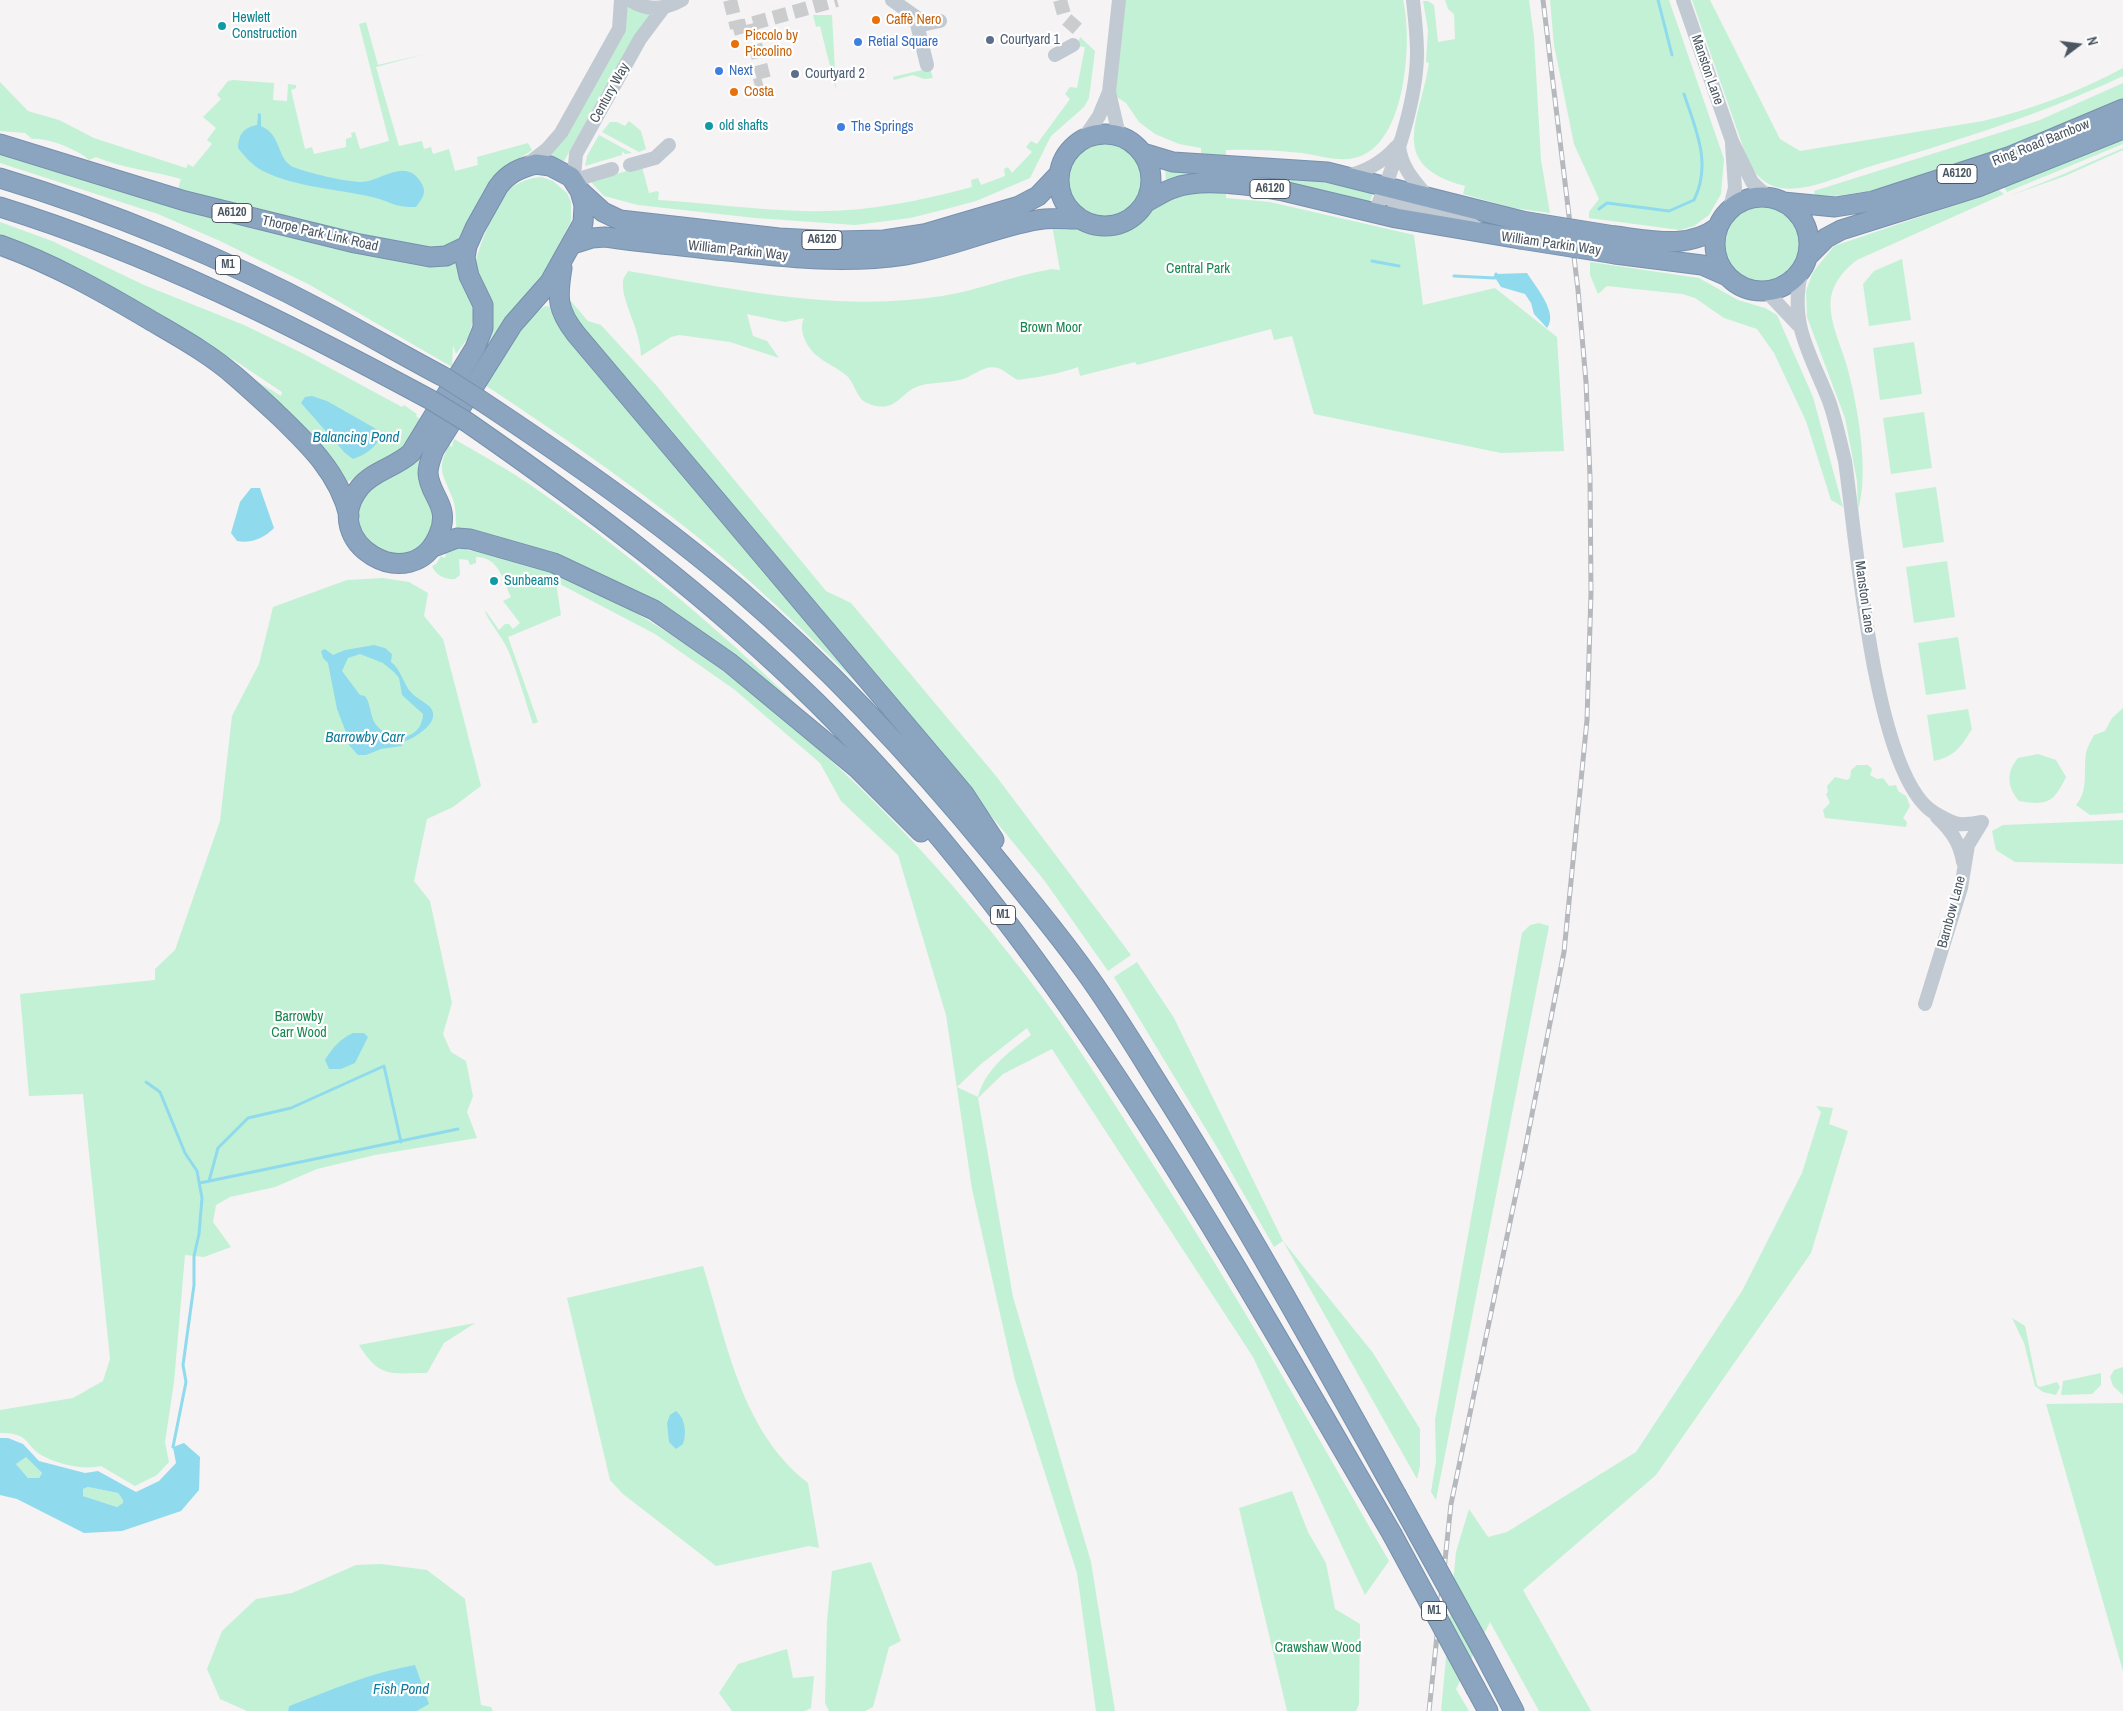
<!DOCTYPE html>
<meta charset="utf-8">
<style>
body{margin:0}
#map{position:relative;width:2123px;height:1711px;overflow:hidden;background:#f5f3f3;font-family:"Archivo Narrow",sans-serif}
canvas{display:block}
.north{position:absolute;left:2053px;top:20px;width:50px;height:50px;-webkit-text-stroke:4px #fff;paint-order:stroke;rotate:75deg;font-size:14px;font-weight:700;line-height:20px;text-align:center;color:#4a5661}
.north::after{content:'';display:block;margin:auto;width:18px;height:22px;background:#4a5661;clip-path:polygon(50% 0,100% 100%,50% 72%,0 100%)}
</style>
<div id="map">
<canvas width="2123" height="1711"></canvas>
<div class="north">N</div>
</div>
<script>
const context = document.querySelector('canvas').getContext('2d');
context.lineJoin = 'round';
function paint(path, color) { context.fillStyle = color; context.fill(path, 'evenodd'); }
function stroke(path, color, width, dash) { context.strokeStyle = color; context.lineWidth = width; context.lineCap = dash ? 'butt' : 'round'; context.setLineDash(dash || []); context.stroke(path); }
function drawText(font, color, halo, rows, align = 'center') {
  context.font = font + ' "Archivo Narrow",sans-serif'; context.lineWidth = 4.5; context.setLineDash([]); context.textBaseline = 'middle'; context.strokeStyle = halo; context.fillStyle = color; for (const [text, x, y, turn = 0] of rows) {
    context.save(); context.translate(x, y); context.rotate((+turn || 0) * Math.PI / 180); context.textAlign = isNaN(turn) ? turn : align; if (halo) context.strokeText(text, 0, 0); context.fillText(text, 0, 0); context.restore();
  }
}
paint(new Path2D(`
 M1125 0H1403C1413 41 1406 148 1354 158 1337 162 1318 155 1302 153 1277 150 1250 149 1226 150V170L1326 180 1374 191 1370 201 1363 202 1283 181 1226 176V198L1270 202 1414 235 1423 305 1495 288 1557 337 1564 451 1501 453 1314 414 1292 336 1274 340 1271 329 1137 365 1135 362 1080 376 1078 367C1059 374 1038 377 1018 380 1012 377 1004 370 998 368 985 364 975 375 963 379 947 384 929 381 914 388 898 397 893 414 867 403 857 399 855 384 847 376 838 368 825 363 816 355 806 346 798 329 804 318L785 322 747 314 753 336 767 341 779 358 730 342 679 335 671 337 641 356C641 330 621 301 623 282 623 278 626 275 628 271 731 288 836 313 942 296 974 291 1005 279 1037 272L1052 269 1060 270 1052 225C1081 227 1108 240 1134 223L1184 177 1166 180 1165 168 1201 171V148L1179 144 1155 134 1139 122 1126 103 1109 92Z
 M1445 0H1529L1534 37 1541 160 1550 213 1513 208 1463 194 1465 186C1386 165 1420 121 1429 63L1426 62 1428 30 1423 1H1428L1434 5 1438 42 1455 39 1454 14 1448 9Z
 M1550 0H1669L1724 159 1721 194 1709 215 1694 226 1680 230 1589 218V212L1599 199 1574 144 1554 45Z
 M1692 0H1710L1780 139 1800 151 1983 121C2033 109 2078 92 2123 68V76C2040 115 1953 142 1865 168 1840 176 1808 192 1781 188 1766 186 1757 176 1749 164Z
 M627 5 651 15 633 39 564 161 550 157 623 27Z
 M813 15H832L836 90 820 26 816 27Z
 M366 22 378 65 425 54 376 67 399 146 422 141 424 149 431 147 433 154 449 149 455 171 478 165 477 157 528 143 532 150C524 157 510 161 504 169 483 197 476 231 445 249 355 238 265 214 178 189L181 179C154 171 121 168 96 157L89 160C79 150 46 137 32 139L25 133 0 131V82L28 111 59 120 94 138 186 168 188 164 193 167 212 144 207 140 216 128 203 117 221 99 217 95 228 81 233 80 274 83 273 100 287 101 288 84 296 85V88L291 90 305 149 312 147 314 154 346 147V139L352 137 351 133 355 132 360 149 389 141 359 24Z
 M1080 37 1095 51 1089 98 1084 107 1051 136 1030 178 976 201 946 209 910 218 855 225 755 218 638 205 604 196 590 181 642 167 649 193 657 191 659 193 658 200C706 203 756 210 803 211 860 213 917 202 972 187L971 180 978 178 981 185 1005 176 1004 169 1008 167 1012 173 1032 152 1026 147 1031 141 1037 144 1070 99 1065 94 1070 87 1077 88 1085 47 1077 46Z
 M930 68 933 78 924 79 913 75 894 80 893 77Z
 M2123 83V103L2065 127 1866 197 1864 192 1834 196 1815 195 1814 191 2040 120Z
 M629 121 641 131 646 149 639 152 602 132 610 122H617L625 126Z
 M2123 134V144L2007 192 2003 186Z
 M599 135 632 153 625 154 622 151V155L585 166 587 156Z
 M1064 180a40 40 0 1 1 80 0a40 40 0 1 1-80 0Z
 M2123 148V150L2065 176 2009 196 2059 176Z
 M0 152 458 258 477 307 468 338 456 354 453 345 452 367 310 285 220 241 158 214 0 163Z
 M541 177 553 181 567 193 571 202V221L544 277 428 453 435 518 426 543 402 556 376 551 360 530 357 517 360 503 367 492 394 473 491 312 489 296 474 267C478 250 496 201 509 190 518 182 529 178 541 177Z
 M1999 190 2004 194 1857 260C1845 269 1834 281 1831 297 1828 319 1840 343 1846 363 1857 401 1870 472 1858 510L1857 481 1845 418 1807 317 1806 291 1813 272 1834 246Z
 M1722 244a40 40 0 1 1 80 0a40 40 0 1 1-80 0Z
 M0 222 52 241 144 285 244 325 304 354 402 407 404 405 417 414 416 416 420 419 402 449 388 459 365 469 344 485 255 380 281 396 282 392 234 360 0 237Z
 M1902 259 1911 320 1869 326 1863 284 1874 271Z
 M1590 262 1699 278 1738 300 1765 308 1777 315 1813 397 1843 507 1831 500 1806 421 1774 353 1757 329 1724 318 1695 298 1682 294 1607 286 1598 294 1590 275Z
 M569 299 588 321 601 325 656 385 826 591 851 603 996 776 1131 955 1108 971 1044 880 890 693 891 691 568 310Z
 M545 306 551 307 910 736C851 677 792 618 729 563 653 498 569 441 485 385L526 320Z
 M1914 342 1922 394 1880 400 1873 348Z
 M1924 412 1932 468 1891 474 1883 418Z
 M454 439C480 454 507 469 532 486 646 565 750 655 846 754L789 705 542 550 476 533H457C455 521 457 508 452 497 443 473 436 470 449 445L452 447Z
 M1936 487 1944 542 1903 548 1895 493Z
 M467 545V550C555 561 638 610 709 661 829 747 934 856 1024 973 1072 1034 1112 1101 1154 1166 1237 1295 1313 1428 1389 1561L1365 1595 1253 1357 1052 1049 1003 1074 978 1098 1013 1297 1091 1562 1115 1711H1096L1077 1573 1015 1380 972 1189 946 1015 898 855 841 801 820 763 735 690 655 634 556 582 561 615 508 637 538 722 533 724C525 700 518 674 508 650 503 638 486 618 485 610L499 630 505 624H509L513 629 520 623 503 601 511 597C503 580 499 557 476 557V563L470 565 468 560 459 559 460 575 455 579C446 580 435 575 432 566L436 564 441 556 444 558 446 556 445 553ZM1027 1028 1031 1035C1008 1053 986 1068 978 1097L957 1087 981 1064Z
 M1947 561 1955 617 1914 623 1906 567Z
 M383 578 409 582 428 593 424 616 443 639 481 786 453 807 427 819 414 881 430 901 452 1003 443 1034 451 1052 466 1061 473 1096 467 1112 477 1138 375 1155 317 1169 275 1187 230 1197 216 1205 213 1222 231 1247 204 1257 185 1255 174 1382 165 1442 169 1462 157 1475 135 1486 101 1466C82 1470 61 1465 43 1456 25 1447 31 1432 0 1433V1410L73 1398 103 1381 110 1359 83 1094 29 1096 20 994 155 980V969L175 950 220 821 232 716 259 664 273 607 347 580Z
 M1958 637 1966 689 1926 695 1918 643Z
 M2123 708V813L2090 815 2076 805C2089 790 2083 772 2086 754 2087 747 2091 741 2094 735L2105 731 2112 718Z
 M1968 709 1972 729C1961 747 1955 756 1934 761L1927 715Z
 M2038 754 2056 760 2066 777C2054 802 2048 806 2019 801 2007 787 2006 772 2018 758Z
 M1857 765H1868L1872 769 1870 775 1877 779 1883 778 1889 786 1896 785 1898 791 1906 796 1910 806 1903 818 1907 822 1906 827 1825 818 1823 810 1830 803 1826 794 1828 792 1827 786 1835 777 1847 780 1850 778 1851 770Z
 M2123 820V864L2015 862 1996 850 1992 831 2003 825Z
 M1539 923 1549 926 1436 1500 1431 1492 1436 1461 1435 1420 1522 933 1530 925Z
 M1137 962 1174 1018 1283 1241 1373 1353 1420 1429V1466L1417 1479 1283 1241 1274 1247 1218 1149 1114 977Z
 M1816 1106 1833 1108 1829 1124 1848 1131 1811 1253 1656 1475 1523 1590 1591 1711H1539L1490 1622 1456 1689 1469 1711H1441L1456 1552 1469 1509 1488 1537 1507 1532 1636 1452 1742 1291 1802 1173 1821 1112Z
 M703 1266C727 1342 741 1431 808 1483L819 1548 809 1546 716 1566 623 1494 610 1480 567 1298Z
 M2012 1318 2025 1326 2037 1385 2040 1387 2057 1382 2060 1387 2056 1395 2043 1392 2035 1386 2024 1343Z
 M475 1323 444 1343 427 1373C391 1373 380 1379 359 1345Z
 M2123 1367V1395L2113 1386 2110 1377 2114 1370Z
 M2101 1373V1385L2092 1394 2061 1395 2063 1381Z
 M2123 1403V1671L2046 1404Z
 M26 1456 42 1473 39 1478H28L16 1464Z
 M88 1487 118 1493 123 1500V1504L117 1507 83 1496V1489Z
 M1292 1491 1308 1532 1326 1563 1335 1609 1360 1624 1359 1704 1356 1711H1287L1239 1508Z
 M871 1562 901 1641 889 1647 873 1707 865 1711H829L825 1703 827 1621 832 1571Z
 M381 1564 427 1570 465 1599 481 1705 491 1707 493 1711H417L428 1704 399 1668 289 1706 288 1711H247L220 1699 207 1669 222 1631 256 1599 292 1593 356 1565Z
 M787 1649 793 1678 814 1676 811 1708 805 1711H732L719 1693 738 1664Z`), '#c3f1d5');
paint(new Path2D(`
 M258 113 261 114V126C283 135 276 162 296 168 313 174 342 181 360 182 380 183 406 155 422 184 427 193 422 199 416 207 395 208 390 201 372 197 337 189 295 187 263 171 252 165 245 157 238 148 239 134 243 128 257 125Z
 M1527 273C1535 286 1559 313 1547 328L1534 314 1531 303 1525 294 1501 287 1494 276 1496 274Z
 M312 396 327 401 378 430 382 436C375 448 365 455 353 459L345 453 301 403 305 397Z
 M251 488H260L274 528C264 538 251 544 237 541L231 533 240 502Z
 M374 645 385 648 392 654 391 662C399 667 404 683 409 690 415 698 424 701 430 707 443 722 413 739 403 742L402 746 381 749 366 755H358L349 745V740L337 709 328 663 323 658 321 651 325 649 333 655 345 650ZM360 654 383 663 394 672 399 678 402 695 423 714C422 740 393 743 378 727 369 718 372 705 365 696L360 695 342 671 348 658Z
 M353 1033H364L368 1037 355 1063 341 1069H329L325 1060C333 1047 340 1039 353 1033Z
 M676 1411C685 1418 687 1433 683 1444L676 1449 669 1442 667 1423 670 1415Z
 M0 1438H8L23 1444 39 1461 85 1473 98 1471 136 1492 159 1481 176 1463 173 1447 184 1443 200 1457 199 1490 181 1511 122 1531 84 1533 17 1499 0 1495ZM26 1457 42 1473 39 1478H28L16 1464ZM88 1487 118 1493 123 1500V1503L117 1507 83 1496V1489Z
 M415 1665 429 1704 417 1711H288L289 1706C329 1691 372 1672 415 1665Z`), '#90daee');
stroke(new Path2D(`
 M1658 0 1672 55
 M1599 209 1607 203 1669 211 1694 200C1712 164 1696 130 1684 94
 M1372 261 1399 266
 M1454 276 1495 278 1496 274
 M146 1082 160 1092 185 1153 197 1171 202 1198 199 1234 194 1256V1285L183 1365 186 1382 173 1447
 M209 1181 218 1148 248 1118 291 1108 384 1066 401 1142
 M200 1183 458 1129`), '#90daee', 3);
stroke(new Path2D(`
 M730 0 737 28
 M1060 0 1065 18 1080 31
 M750 24 765 83 755 86
 M733 29 837 0`), '#caccce', 14, [14, 7]);
const highway = new Path2D(`
 M1059 180a46 46 0 1 1 92 0a46 46 0 1 1-92 0Z
 M0 144 185 201 355 243 430 257 446 256 467 246
 M1143 153 1173 162 1327 172 1522 221
 M536 164 550 166 571 177 580 191 584 205 583 223 550 282 513 324 434 450C431 458 428 465 428 473 429 496 451 505 439 534 413 600 315 542 360 487 373 471 396 467 411 453L475 348 483 328V305L469 276 465 258 467 246 475 228 498 187C508 173 520 168 536 164Z
 M0 178C107 210 226 259 325 312 365 333 404 356 444 377
 M580 191 603 212 620 220 779 238 837 241 884 240 924 234 1019 206 1038 196 1058 175
 M1715 244a47 47 0 1 1 94 0a47 47 0 1 1-94 0Z
 M1146 202C1155 198 1164 191 1174 188 1203 177 1253 186 1283 191L1396 218 1520 239
 M1783 202 1835 207 1873 201 2011 156 2123 109
 M0 207C152 254 292 325 431 400
 M1615 236C1650 240 1688 250 1718 227
 M573 244 592 238 605 237C639 242 674 245 708 249 772 256 840 265 905 255 950 248 992 228 1037 220 1050 217 1065 219 1079 219
 M0 245C53 264 101 291 150 320 179 337 210 354 235 376 249 388 262 400 275 412 306 442 339 472 349 516
 M1615 254 1702 265 1727 276
 M1807 257 1826 238 1841 230 1978 187 2123 129
 M562 268C557 298 557 310 576 334L964 794 994 840
 M480 400C569 459 657 520 738 589 831 669 916 761 994 856 1025 894 1056 931 1084 970 1114 1011 1140 1055 1167 1098 1248 1227 1322 1361 1396 1494
 M467 422C591 508 709 597 816 702 1058 942 1222 1243 1392 1534
 M431 548 457 538 470 539 554 563 654 610 730 663 858 769 921 832
 M1481 1648 1514 1711
 M1476 1689 1488 1711`);
stroke(highway, '#7690ad', 21);
stroke(new Path2D(`
 M630 0C647 11 664 10 682 0
 M892 0 926 24 940 21
 M1683 0 1732 141 1752 182 1768 197
 M915 16 927 65
 M1055 55 1073 45
 M1109 92 1119 135
 M1084 138 1099 116 1109 92 1119 0
 M1399 144C1400 166 1414 181 1428 197
 M630 165 655 158 669 145
 M525 166 547 149 561 133 619 29 621 0
 M1344 176C1364 173 1383 162 1396 147
 M585 177 612 169
 M577 186 574 176 576 154 640 39 664 7
 M1383 192 1395 203 1465 219 1480 231
 M1729 211 1735 188 1732 144
 M1375 212C1394 166 1417 103 1417 53 1417 36 1415 18 1413 0
 M1802 269C1788 324 1810 352 1829 401 1836 421 1840 441 1845 461 1856 536 1873 763 1929 809 1935 814 1952 823 1959 824 1966 825 1975 823 1982 822
 M1766 291 1798 325
 M1937 817C1951 830 1960 843 1963 862
 M1925 1004 1961 888 1968 845 1982 822`), '#c1cad2', 14);
stroke(highway, '#8ba5c1', 19);
const rail = new Path2D(`
 M1429 1711 1451 1504 1522 1165 1564 952 1587 720 1591 593 1590 477 1586 382 1578 290 1543 0`);
stroke(rail, '#b5b8bd', 5);
stroke(rail, '#fff', 3, [9]);
const highwayBridge = new Path2D(`
 M1522 221 1615 236
 M1520 239 1615 254
 M444 377 480 400
 M431 400 467 422
 M1396 1494 1481 1648
 M1392 1534 1476 1689`);
stroke(highwayBridge, '#7690ad', 21, []);
stroke(highwayBridge, '#8ba5c1', 19);
for (const [x, y, r, color] of [
 [876,20,5,"#e8710a"],
 [222,26,5,"#0f9aa8"],
 [990,40,5,"#5c6f8a"],
 [858,42,5,"#3f7fe0"],
 [735,44,5,"#e8710a"],
 [719,71,5,"#3f7fe0"],
 [795,74,5,"#5c6f8a"],
 [734,92,5,"#e8710a"],
 [709,126,5,"#0f9aa8"],
 [841,127,5,"#3f7fe0"],
 [494,581,5,"#0f9aa8"]
]) { const dot = new Path2D(); dot.arc(x, y, r, 0, 2 * Math.PI); context.fillStyle = color; context.fill(dot); stroke(dot, '#fff', 2); }
for (const [x, y, w] of [
 [1957,174,40],
 [1270,189,40],
 [232,213,40],
 [822,240,40],
 [228,265,25],
 [1003,915,25],
 [1434,1611,25]
]) { const box = new Path2D(); box.roundRect(x - w / 2, y - 9.5, w, 19, 4); context.fillStyle = '#fff'; context.fill(box); stroke(box, '#4a5661', 1); }
drawText('bold 12px', '#4a5661', null, [
 ["A6120",1957,174],
 ["A6120",1270,189],
 ["A6120",232,213],
 ["A6120",822,240],
 ["M1",228,265],
 ["M1",1003,915],
 ["M1",1434,1611]
]);
drawText('14px', '#0d838f', '#fff', [
 ["Hewlett",232,18],
 ["Construction",232,34],
 ["old shafts",719,126],
 ["Sunbeams",504,581]
], 'left');
drawText('14px', '#c56008', '#fff', [
 ["Caffè Nero",886,20],
 ["Piccolo by",745,36],
 ["Piccolino",745,52],
 ["Costa",744,92]
], 'left');
drawText('14px', '#4e5e75', '#fff', [
 ["Courtyard 1",1000,40],
 ["Courtyard 2",805,74]
], 'left');
drawText('14px', '#366cbe', '#fff', [
 ["Retial Square",868,42],
 ["Next",729,71],
 ["The Springs",851,127]
], 'left');
drawText('14px', '#4a5661', '#fff', [
 ["Manston Lane",1707,70,71],
 ["Century Way",610,93,-61],
 ["Ring Road Barnbow",2041,143,-22],
 ["Thorpe Park Link Road",320,234,13],
 ["William Parkin Way",1551,244,8],
 ["William Parkin Way",738,251,6],
 ["Manston Lane",1864,597,82],
 ["Barnbow Lane",1952,912,-75]
]);
drawText('14px', '#17864f', '#fff', [
 ["Central Park",1198,269],
 ["Brown Moor",1051,328],
 ["Barrowby",299,1017],
 ["Carr Wood",299,1033],
 ["Crawshaw Wood",1318,1648]
]);
drawText('italic 15px', '#0c7c9b', '#fff', [
 ["Balancing Pond",356,438],
 ["Barrowby Carr",365,738],
 ["Fish Pond",401,1690]
]);
</script>
